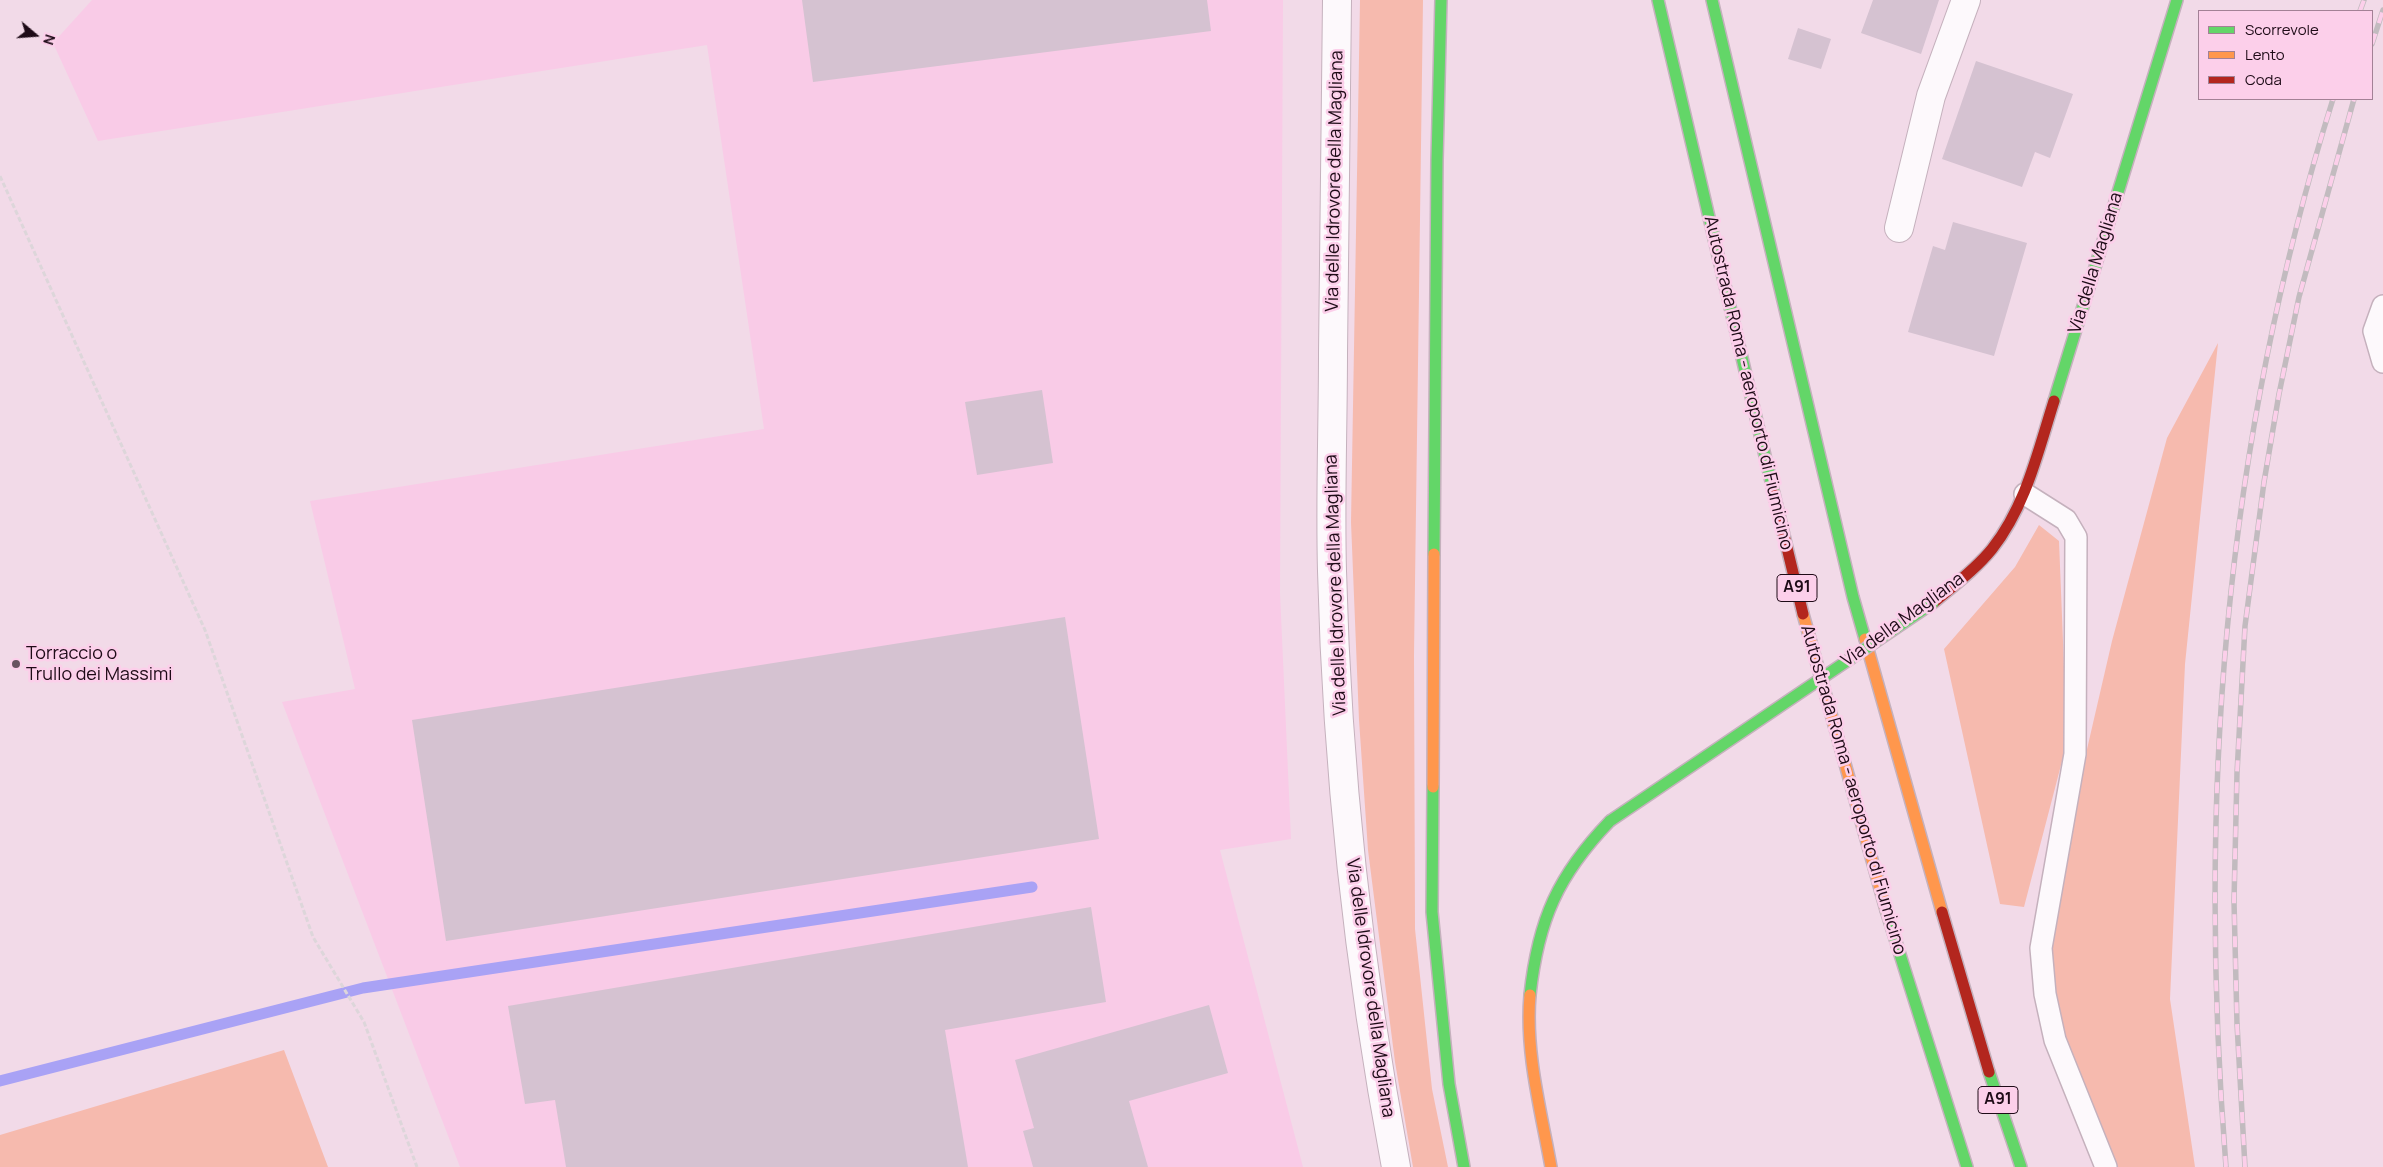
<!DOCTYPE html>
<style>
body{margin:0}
#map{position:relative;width:2383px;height:1167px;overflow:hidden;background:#f2dae8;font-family:Manrope,sans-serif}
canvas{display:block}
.legend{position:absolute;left:2198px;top:10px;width:175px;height:90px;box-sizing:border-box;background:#fccfea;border:1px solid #a38196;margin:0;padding:6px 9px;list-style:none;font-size:15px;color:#1e0b17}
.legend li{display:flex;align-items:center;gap:10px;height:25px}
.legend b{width:25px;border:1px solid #a38196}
.north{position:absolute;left:10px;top:10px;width:50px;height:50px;-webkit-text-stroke:4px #fccfea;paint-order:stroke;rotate:108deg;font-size:14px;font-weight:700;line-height:20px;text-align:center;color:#1e0b17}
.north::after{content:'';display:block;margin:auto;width:18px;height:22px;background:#1e0b17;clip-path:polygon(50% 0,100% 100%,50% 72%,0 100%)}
</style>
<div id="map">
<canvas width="2383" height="1167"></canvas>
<ul class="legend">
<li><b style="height:6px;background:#63d668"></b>Scorrevole</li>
<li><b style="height:6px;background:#ff974d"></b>Lento</li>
<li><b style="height:6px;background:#b3261e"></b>Coda</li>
</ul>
<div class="north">N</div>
</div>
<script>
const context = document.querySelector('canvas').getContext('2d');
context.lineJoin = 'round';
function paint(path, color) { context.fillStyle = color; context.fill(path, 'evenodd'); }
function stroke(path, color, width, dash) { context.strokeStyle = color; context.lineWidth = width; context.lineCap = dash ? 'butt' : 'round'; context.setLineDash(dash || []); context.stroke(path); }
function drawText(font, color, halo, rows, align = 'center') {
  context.font = font + ' Manrope,sans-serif'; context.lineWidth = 5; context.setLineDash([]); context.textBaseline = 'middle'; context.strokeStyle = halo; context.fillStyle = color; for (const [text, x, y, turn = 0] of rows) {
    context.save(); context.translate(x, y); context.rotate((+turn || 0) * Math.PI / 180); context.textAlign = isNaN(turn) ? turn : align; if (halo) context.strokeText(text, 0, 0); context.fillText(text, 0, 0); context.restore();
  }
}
paint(new Path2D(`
 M92 0H1283L1280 593 1291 839 1220 850 1303 1167H460L282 702 355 689 310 501 764 429 707 45 98 141 53 43Z`), '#f9cbe7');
paint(new Path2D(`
 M1360 0H1423L1414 655 1415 929 1432 1089 1448 1167H1413L1395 1062 1368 850 1359 720 1351 522Z
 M2218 343 2185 664 2170 999 2195 1167H2116L2055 1026 2045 931 2112 641 2167 438Z
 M2039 525 2059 541 2067 742 2024 907 2000 904 1944 649 2015 567Z
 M284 1050 328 1167H0V1135Z`), '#f6baae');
stroke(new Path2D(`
 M0 1081 363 988 1032 887`), '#a9a2f5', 11);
paint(new Path2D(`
 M802 0H1207L1211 31 813 82Z
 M1873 0H1939L1921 54 1861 33Z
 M1798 28 1831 39 1821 69 1788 59Z
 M1976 61 2073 94 2050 158 2035 152 2022 187 1942 159Z
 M1953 222 2027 243 1994 356 1908 332 1933 246 1945 250Z
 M1042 390 1053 463 977 475 965 402Z
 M1065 617 1099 839 446 941 412 720Z
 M1091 907 1106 1002 945 1030 968 1167H566L555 1100 525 1104 508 1006Z
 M1209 1005 1228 1073 1129 1101 1148 1167H1033L1023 1131 1034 1128 1015 1060Z`), '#d5c2d1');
const lane = new Path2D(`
 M2383 306 2374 331 2383 362
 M2025 494 2066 520 2076 537 2075 754 2041 948 2045 994 2055 1040 2106 1167`);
const street = new Path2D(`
 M1337 0C1335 118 1335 235 1333 353 1333 426 1330 498 1332 571 1337 770 1359 971 1396 1167
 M1899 228 1931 96 1966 0`);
const fast = new Path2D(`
 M1658 0 1774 494
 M1712 0 1853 597 1865 639
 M2054 401 2177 0
 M1434 554 1437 160 1441 0
 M1433 787 1432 912 1449 1084 1464 1167
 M1886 910 1967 1167
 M1530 995C1538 920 1558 875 1610 821
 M1989 1072 2021 1167`);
const slow = new Path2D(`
 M1803 614 1886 910
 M1865 639 1942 912
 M1433 787 1434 554
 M1530 995C1525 1052 1541 1111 1551 1167`);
const jam = new Path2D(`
 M1774 494 1803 614
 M1933 603C1953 586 1976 569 1992 549 2026 506 2038 451 2054 401
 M1942 912 1989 1072`);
stroke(lane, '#c5b1bd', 24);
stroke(street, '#c5b1bd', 30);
stroke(fast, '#c5b1bd', 14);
stroke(slow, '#c5b1bd', 14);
stroke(jam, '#c5b1bd', 14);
stroke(new Path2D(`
 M0 176 205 630 313 937 364 1022 417 1167`), '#ddd6da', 3, [5, 2.5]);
stroke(lane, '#fdf9fc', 21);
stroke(street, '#fdf9fc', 28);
stroke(fast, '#63d668', 11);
stroke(slow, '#ff974d', 11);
stroke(jam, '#b3261e', 11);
const rail = new Path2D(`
 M2360 11 2364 0
 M2372 44 2383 10
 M2226 1167C2197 802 2223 449 2333 99
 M2245 1167 2237 1024 2234 901 2237 773 2245 626 2264 482 2279 394 2299 297 2354 99`);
stroke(rail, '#c2bbbf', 5.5);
stroke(rail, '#fccfea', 4, [11]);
const fastBridge = new Path2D(`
 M1610 821 1933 603`);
stroke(fastBridge, '#c5b1bd', 14, []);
stroke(fastBridge, '#63d668', 11);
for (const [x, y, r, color] of [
 [16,664,5,"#685360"]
]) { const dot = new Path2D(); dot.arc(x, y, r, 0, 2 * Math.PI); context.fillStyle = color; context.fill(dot); stroke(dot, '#fccfea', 2); }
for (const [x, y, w] of [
 [1797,588,40],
 [1998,1100,40]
]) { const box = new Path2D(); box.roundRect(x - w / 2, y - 13.5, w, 27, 4); context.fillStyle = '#fccfea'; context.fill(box); stroke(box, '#1e0b17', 1); }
drawText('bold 16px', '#1e0b17', null, [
 ["A91",1797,588],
 ["A91",1998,1100]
]);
drawText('18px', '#1e0b17', '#fccfea', [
 ["Via delle Idrovore della Magliana",1335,181,-89],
 ["Via della Magliana",2096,263,-73],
 ["Autostrada Roma - aeroporto di Fiumicino",1748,383,77],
 ["Via delle Idrovore della Magliana",1336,585,-92],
 ["Via della Magliana",1903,620,-36],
 ["Autostrada Roma - aeroporto di Fiumicino",1853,790,74],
 ["Via delle Idrovore della Magliana",1370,988,82]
]);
drawText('18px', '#1e0b17', '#fccfea', [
 ["Torraccio o",26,654],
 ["Trullo dei Massimi",26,675]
], 'left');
</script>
